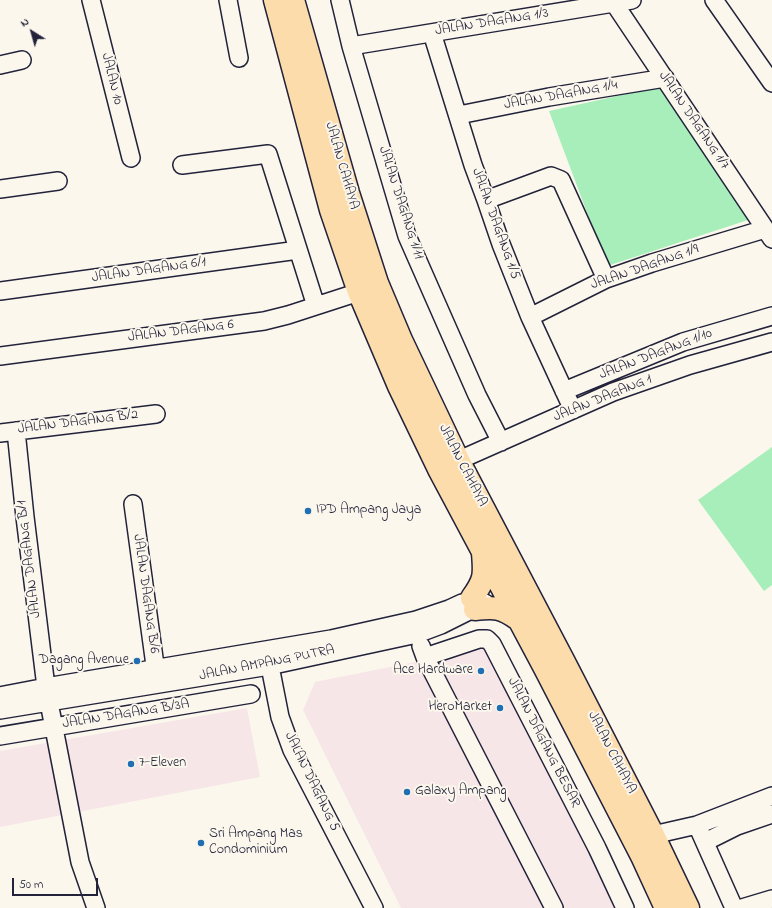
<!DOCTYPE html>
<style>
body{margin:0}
#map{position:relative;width:772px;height:908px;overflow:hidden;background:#fbf7ec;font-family:"Indie Flower",sans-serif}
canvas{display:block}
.north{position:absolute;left:12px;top:12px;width:40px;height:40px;-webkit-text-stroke:3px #fbf7ec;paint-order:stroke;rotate:323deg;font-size:11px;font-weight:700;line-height:16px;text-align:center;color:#22223b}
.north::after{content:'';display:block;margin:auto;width:14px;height:18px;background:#22223b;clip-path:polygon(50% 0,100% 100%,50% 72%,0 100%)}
.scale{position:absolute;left:12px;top:878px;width:86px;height:18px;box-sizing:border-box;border:2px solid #22223b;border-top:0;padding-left:5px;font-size:12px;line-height:14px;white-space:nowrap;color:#22223b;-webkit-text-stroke:3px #fbf7ec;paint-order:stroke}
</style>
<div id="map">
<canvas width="772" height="908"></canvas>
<div class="north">N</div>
<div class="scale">50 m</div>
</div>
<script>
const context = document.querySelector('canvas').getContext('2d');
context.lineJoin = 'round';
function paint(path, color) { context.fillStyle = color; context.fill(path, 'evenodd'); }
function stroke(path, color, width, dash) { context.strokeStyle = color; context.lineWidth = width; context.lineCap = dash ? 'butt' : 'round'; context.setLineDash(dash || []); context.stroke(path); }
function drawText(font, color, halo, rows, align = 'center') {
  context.font = font + ' "Indie Flower",sans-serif'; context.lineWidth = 4; context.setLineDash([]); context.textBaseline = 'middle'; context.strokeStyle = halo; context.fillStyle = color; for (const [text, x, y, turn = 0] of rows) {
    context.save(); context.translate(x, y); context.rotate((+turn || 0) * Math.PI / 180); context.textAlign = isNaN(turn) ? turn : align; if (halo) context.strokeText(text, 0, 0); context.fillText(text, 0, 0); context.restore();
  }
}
paint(new Path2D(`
 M486 643 620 908H401L303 710 315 682 430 659Z
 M247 708 260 777 0 827V751Z`), '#f7e6e8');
paint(new Path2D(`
 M663 86 748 220 607 266 549 111Z
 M772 447V585L764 591 698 500Z`), '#a7eeba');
const minor = new Path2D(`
 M91 0 131 158
 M228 0 239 58
 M340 0 351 46 407 236 477 395 501 442
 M714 0 772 83
 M614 3 772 239
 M432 33 473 165 486 200 501 244 530 317 573 410
 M351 46 632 0
 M0 65 22 60
 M459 115 549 97 665 78
 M182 165 268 154 316 306
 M0 189 58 181
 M486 200 551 176 561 180 606 279
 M0 291 298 250
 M530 317 606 279 652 263 765 229
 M0 356 264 321 288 315 359 292
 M564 391 683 342 772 316
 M16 431 25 517 46 687 80 862 96 908
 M0 433 156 414
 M448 465 613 392 690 365 772 342
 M133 504 157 680
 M421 646 425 657 554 908
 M268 656 280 717 292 750 374 908
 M425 657 479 639H487L492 644 597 848 625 908
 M0 696 46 687 331 639 416 620 449 609 462 603
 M0 710 269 666 417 634 441 625 485 603
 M0 736 251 694
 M697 825 734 908
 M653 835 697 825 772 796
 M705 842 737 826 772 814
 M742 908 772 899`);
const major = new Path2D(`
 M275 0 331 210 359 292 399 386 439 469 545 668 642 856 666 908
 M293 0 348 193 377 283 401 340 458 460 564 662 653 835 688 908
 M472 598C485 580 485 575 483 553
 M475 609C496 607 501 607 518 619`);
stroke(minor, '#22223b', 20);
stroke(major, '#22223b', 25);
stroke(minor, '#fbf7ec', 17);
stroke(major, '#fddcac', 22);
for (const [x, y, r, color] of [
 [308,511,4,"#1f6fb2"],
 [137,661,4,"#1f6fb2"],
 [481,671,4,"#1f6fb2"],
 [500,708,4,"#1f6fb2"],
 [131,764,4,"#1f6fb2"],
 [407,792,4,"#1f6fb2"],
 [201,843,4,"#1f6fb2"]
]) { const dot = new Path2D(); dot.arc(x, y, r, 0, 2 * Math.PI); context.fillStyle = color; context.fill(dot); stroke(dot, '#fbf7ec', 1.5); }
drawText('14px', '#22223b', '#fbf7ec', [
 ["JALAN DAGANG 1/3",492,23,-9],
 ["JALAN 10",111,79,76],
 ["JALAN DAGANG 1/4",561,96,-10],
 ["JALAN DAGANG 1/7",693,121,56],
 ["JALAN CAHAYA",341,166,74],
 ["JALAN DAGANG 1/11",400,203,72],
 ["JALAN DAGANG 1/5",495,224,70],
 ["JALAN DAGANG 1/9",645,268,-19],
 ["JALAN DAGANG 6/1",149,271,-8],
 ["JALAN DAGANG 6",181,332,-7],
 ["JALAN DAGANG 1/10",656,355,-21],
 ["JALAN DAGANG 1",603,399,-22],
 ["JALAN DAGANG B/2",78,423,-7],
 ["JALAN CAHAYA",462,466,63],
 ["JALAN DAGANG B/1",30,559,-97],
 ["JALAN DAGANG B/6",145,594,82],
 ["JALAN AMPANG PUTRA",267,664,-11],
 ["JALAN DAGANG B/3A",126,715,-9],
 ["JALAN DAGANG BESAR",543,743,63],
 ["JALAN CAHAYA",611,753,63],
 ["JALAN DAGANG 5",311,782,64]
]);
drawText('14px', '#22223b', '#fbf7ec', [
 ["IPD Ampang Jaya",316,511],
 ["Dagang Avenue",129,661,"right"],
 ["Ace Hardware",473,671,"right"],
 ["HeroMarket",492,708,"right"],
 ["7-Eleven",139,764],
 ["Galaxy Ampang",415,792],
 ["Sri Ampang Mas",209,835],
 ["Condominium",209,851]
], 'left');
</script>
